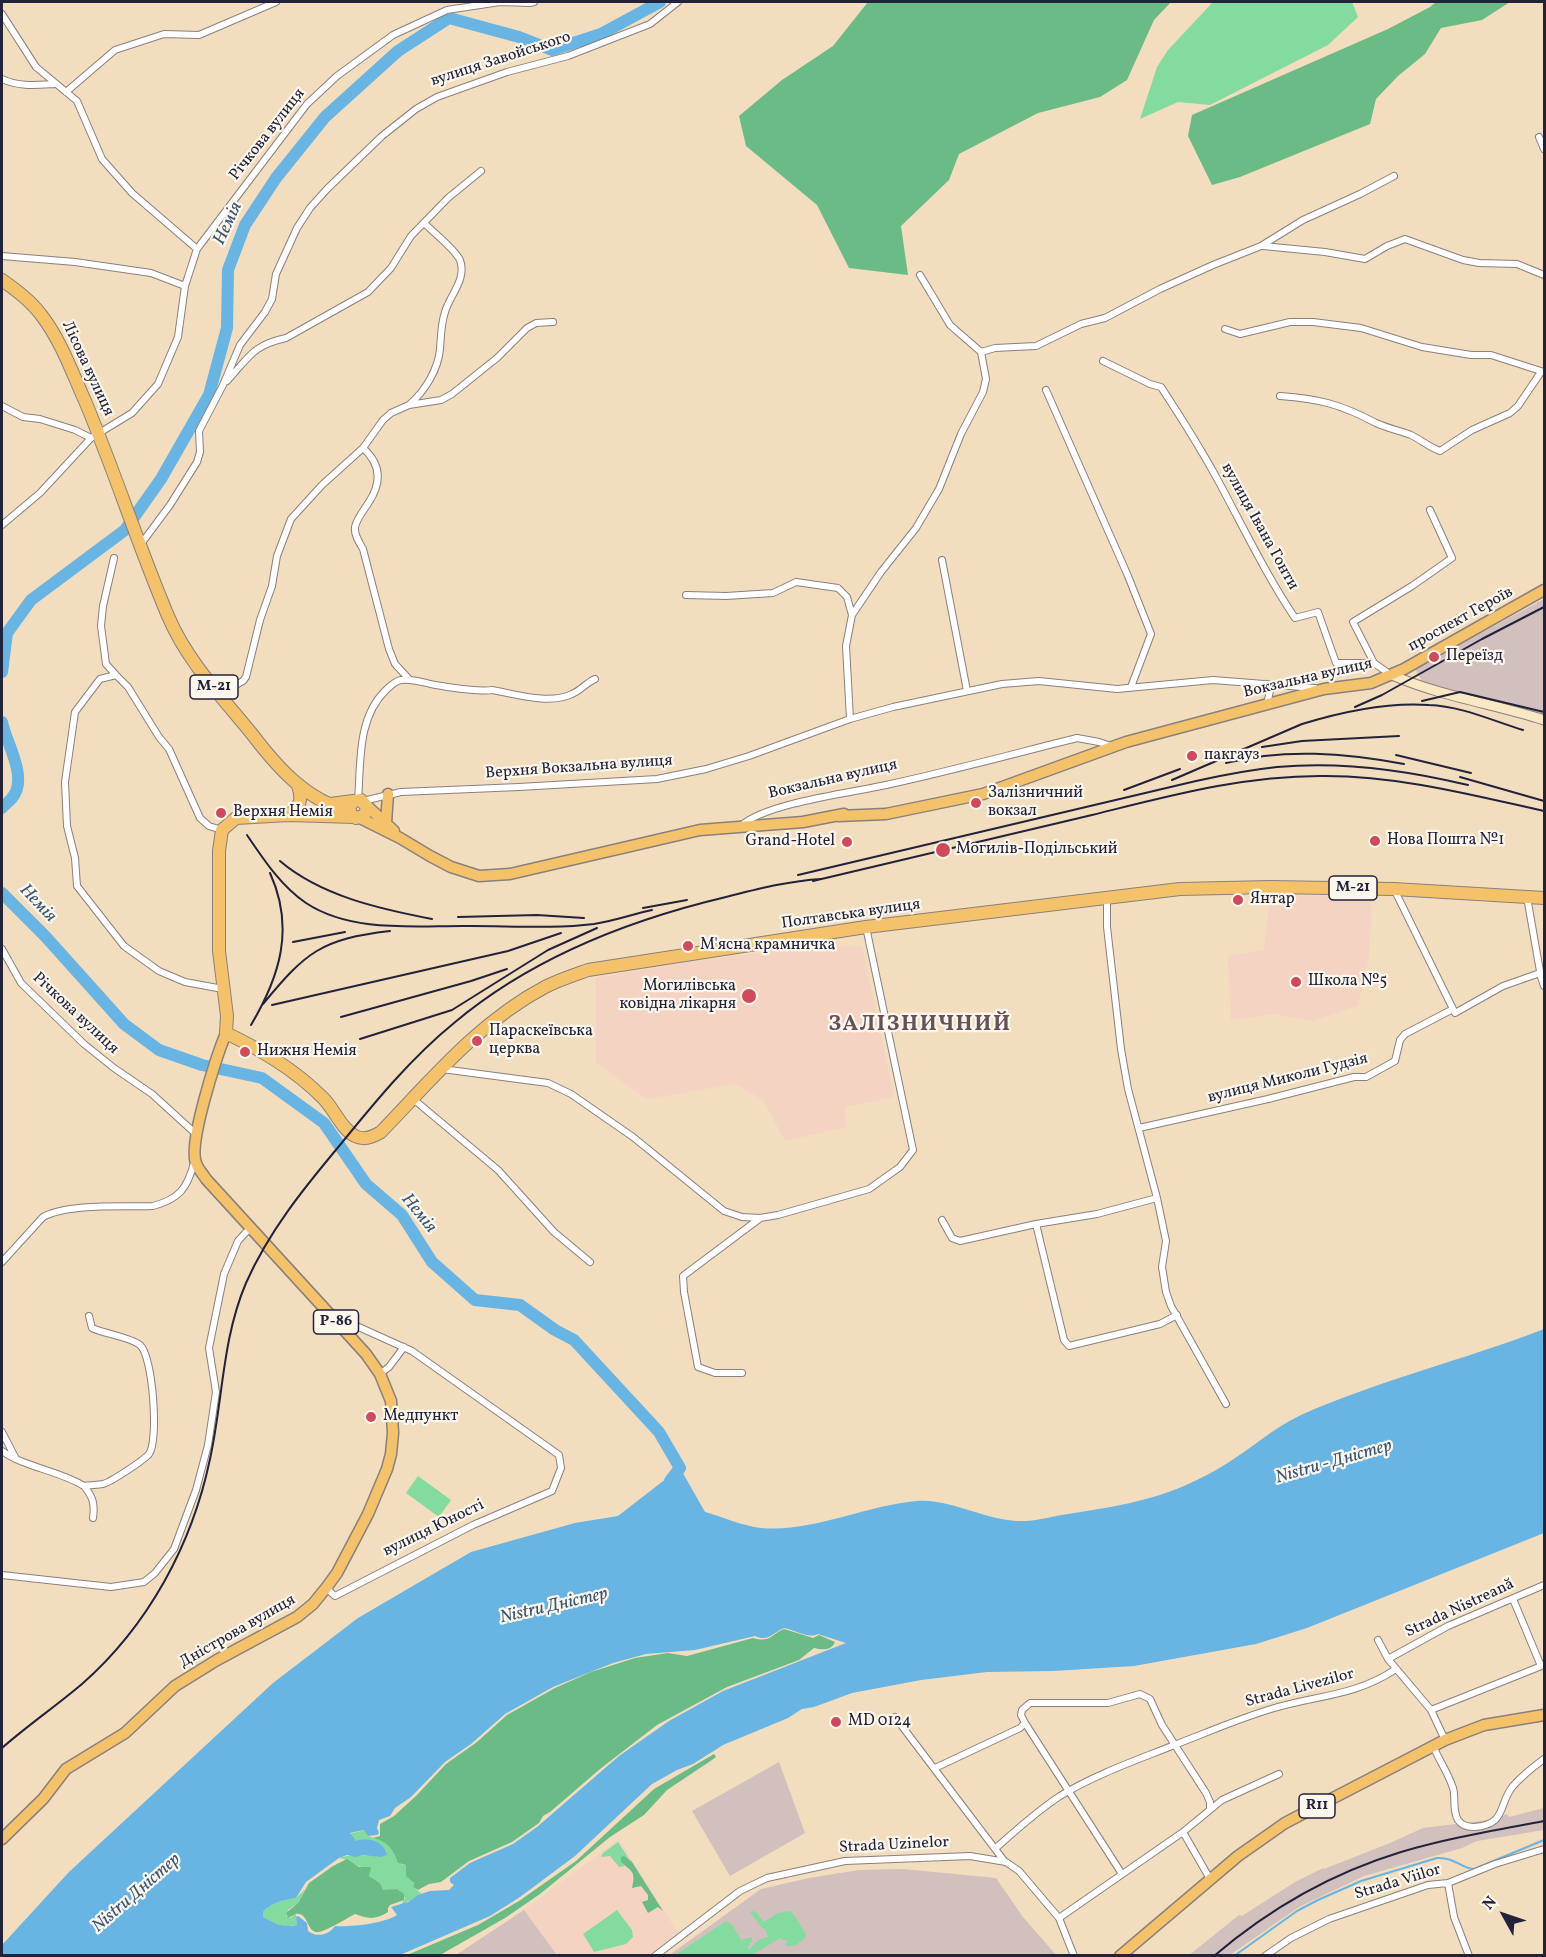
<!DOCTYPE html>
<meta charset="utf-8">
<style>
body{margin:0}
#map{position:relative;width:1546px;height:1957px;overflow:hidden;background:#f2ddbf;font-family:Vollkorn,serif}
canvas{display:block}
.frame{position:absolute;inset:0;border:3px solid #22223b;pointer-events:none}
.north{position:absolute;left:1474px;top:1885px;width:60px;height:60px;-webkit-text-stroke:4px #fbf7ec;paint-order:stroke;rotate:310deg;font-size:16px;font-weight:700;line-height:24px;text-align:center;color:#22223b}
.north::after{content:'';display:block;margin:auto;width:21px;height:27px;background:#22223b;clip-path:polygon(50% 0,100% 100%,50% 72%,0 100%)}
</style>
<div id="map">
<canvas width="1546" height="1957"></canvas>
<div class="frame"></div>
<div class="north">N</div>
</div>
<script>
const context = document.querySelector('canvas').getContext('2d');
context.lineJoin = 'round';
function paint(path, color) { context.fillStyle = color; context.fill(path, 'evenodd'); }
function stroke(path, color, width, dash) { context.strokeStyle = color; context.lineWidth = width; context.lineCap = dash ? 'butt' : 'round'; context.setLineDash(dash || []); context.stroke(path); }
function drawText(font, color, halo, rows, align = 'center') {
  context.font = font + ' Vollkorn,serif'; context.lineWidth = 4.5; context.setLineDash([]); context.textBaseline = 'middle'; context.strokeStyle = halo; context.fillStyle = color; for (const [text, x, y, turn = 0] of rows) {
    context.save(); context.translate(x, y); context.rotate((+turn || 0) * Math.PI / 180); context.textAlign = isNaN(turn) ? turn : align; if (halo) context.strokeText(text, 0, 0); context.fillText(text, 0, 0); context.restore();
  }
}
paint(new Path2D(`
 M1270 895 1372 896 1369 957 1358 1006 1313 1021 1274 1014 1231 1020 1228 956 1264 950Z
 M862 946 894 1097 845 1107 846 1127 785 1141 763 1100 735 1084 647 1099 596 1063V978L687 962 796 948Z
 M619 1839 678 1933 649 1955H557L524 1910Z`), '#f5d3c2');
paint(new Path2D(`
 M1544 599V717L1426 688 1415 669Z
 M779 1762 805 1833 730 1876 692 1811Z
 M1544 1808V1830L1477 1841 1462 1848 1364 1876 1299 1907 1230 1955 1188 1956 1239 1915 1242 1916 1295 1882 1323 1868 1324 1869 1390 1843 1423 1828 1488 1820 1507 1814 1509 1817Z
 M903 1869 996 1878 1023 1917 1056 1955 668 1956 761 1889 809 1878 859 1870Z
 M524 1910 557 1955H456Z`), '#d1c0bd');
paint(new Path2D(`
 M1213 2H1352L1358 17 1328 45 1210 105 1178 102 1140 119 1157 67 1168 50Z
 M418 1476 451 1500 439 1517 406 1493Z
 M365 1830 368 1836 383 1841 392 1849 400 1864 406 1865 407 1867C407 1879 407 1875 414 1883L413 1887 422 1894 401 1905 405 1898 397 1889 383 1891 380 1883 369 1876 370 1867C355 1869 353 1860 339 1858 348 1854 370 1855 380 1857L356 1841 349 1834Z
 M618 1842 631 1862 628 1859 621 1862 625 1866 619 1867 610 1856 601 1857 603 1853Z
 M305 1889 298 1903 288 1910 286 1916 290 1918 296 1914 297 1925H279L263 1917V1912C272 1902 284 1900 296 1898Z
 M617 1910 632 1930 633 1937 626 1944 594 1952 583 1934Z
 M752 1911 756 1912 764 1922 778 1913 790 1911C794 1914 805 1931 806 1936 801 1942 793 1949 785 1945L787 1941 780 1938 752 1955 674 1956 726 1921 733 1926 741 1940 752 1937V1941L747 1948 750 1949C755 1943 760 1938 768 1937L765 1929 762 1928 750 1912Z`), '#84db9f');
paint(new Path2D(`
 M868 2H1171L1154 20 1127 80 1100 97 1038 113 959 154 949 180 901 226 908 275 849 268 817 205 746 146 739 116 782 80 833 46Z
 M1436 2H1510L1482 20 1441 28 1425 54 1398 76 1376 99 1370 124 1240 177 1212 185 1188 136 1192 115 1388 29 1430 7Z
 M784 1629 813 1638 819 1635 835 1642C831 1651 823 1650 814 1648L799 1660 727 1687 657 1725 600 1769 550 1812 543 1816 539 1823 512 1842 469 1861 441 1882 429 1884 418 1890 413 1887 414 1883 406 1876V1865L398 1863C394 1850 387 1841 373 1838L380 1836V1824L394 1816 416 1796 446 1764 477 1742 507 1715 555 1688 591 1672 635 1658 668 1653 687 1656 753 1638C771 1643 770 1635 784 1629Z
 M714 1754 716 1757 712 1760 667 1790 644 1815 610 1837 540 1894 505 1918 440 1955H407L478 1925 519 1901 576 1861 654 1789Z
 M624 1856 632 1862 663 1911 658 1907 648 1913 642 1902 648 1900V1895L641 1886 632 1888C636 1871 632 1872 621 1862V1857Z
 M347 1859 359 1867H370L371 1868 369 1876 380 1883 383 1890 397 1889 404 1894V1900L390 1905 388 1908V1912C375 1920 368 1919 355 1914 347 1918 324 1933 316 1932 307 1931 308 1912 296 1914 293 1915 291 1917 288 1918L286 1913 298 1903 309 1883 333 1866Z`), '#6bbb86');
paint(new Path2D(`
 M1544 1329V1533L1307 1628 1256 1644 1134 1666 1053 1671 987 1672 921 1680 852 1693 814 1707 802 1709 788 1718 723 1745 693 1764 677 1770 652 1784 575 1856 520 1897 490 1916 400 1955H2V1945L69 1872 273 1683 358 1618 471 1552 575 1523 618 1516 680 1468 705 1512C723 1517 743 1526 761 1528 811 1533 867 1505 917 1501 952 1498 988 1523 1027 1521 1041 1520 1054 1516 1068 1514 1128 1505 1173 1497 1226 1464 1252 1448 1273 1428 1301 1415 1380 1380 1464 1360 1544 1329ZM784 1628C795 1630 808 1639 818 1634L846 1643 723 1691 669 1721 619 1756 537 1827 513 1844 470 1863 450 1878V1882L454 1885 449 1890 430 1891 418 1895 408 1902 391 1907 397 1915C383 1924 351 1927 335 1926 329 1935 317 1938 308 1931L307 1923 298 1916 296 1917 297 1925C295 1926 282 1925 279 1925L263 1917V1912C272 1902 284 1900 296 1898L306 1882 339 1858 347 1855 356 1857 362 1855 380 1857 387 1855C383 1841 370 1837 356 1841L350 1833 364 1830 368 1836 377 1835 379 1833 377 1828 379 1820 390 1816 395 1808 411 1797 445 1762 471 1744 505 1714 553 1687 613 1663 646 1654 695 1650 755 1636C769 1642 772 1633 784 1628Z`), '#68b4e2');
stroke(new Path2D(`
 M1234 1956 1297 1911 1318 1900 1361 1881 1437 1858C1455 1857 1462 1869 1474 1869L1544 1840`), '#68b4e2', 2);
stroke(new Path2D(`
 M2 672 7 633 31 600 125 530 161 479 209 395 227 328 228 270 245 225 276 178 325 117 398 51 449 18 519 37 552 50 601 34 660 2
 M2 722C6 743 29 778 12 798 10 801 5 804 2 808
 M2 893 45 936 124 1024 159 1050 202 1065 262 1078 324 1123 366 1184 402 1215 432 1262 475 1300 520 1305 555 1330 574 1340 659 1432 680 1468 670 1481`), '#68b4e2', 12);
const street = new Path2D(`
 M2 14 36 67 77 101 102 159 132 193 197 249
 M2 79C19 87 36 85 55 84
 M66 92 115 50 164 34 199 35 276 2
 M1539 137 1544 149
 M1263 246 1325 252 1365 259 1387 246 1405 239 1463 260 1479 263 1517 264 1544 275
 M2 256 75 262 151 273 185 286
 M920 275 950 325 981 352 995 348 1036 346 1081 324 1105 318 1160 289 1213 265 1261 246 1303 220 1360 194 1394 176
 M1225 329 1240 334 1290 322H1313L1361 328 1422 347 1471 355H1491L1544 372
 M1103 361 1150 384 1161 387C1182 419 1203 452 1221 486 1245 531 1267 576 1295 618L1318 612 1336 663H1374L1391 675
 M227 381C249 357 253 345 286 338L368 292 391 268 411 236 448 198 481 171
 M1046 390 1128 576 1151 634 1131 687
 M1280 396C1320 399 1340 404 1376 423 1387 428 1400 431 1411 435 1421 440 1429 447 1440 451L1472 430 1510 413 1518 406 1541 372
 M409 405C425 391 438 370 440 349 441 336 441 324 445 312 450 295 467 279 460 260 455 249 433 232 424 223
 M2 406 23 417 40 419 75 430 91 438
 M363 448C381 464 382 482 369 502 364 510 357 518 355 527 354 535 359 542 363 549L389 649 395 664 409 679
 M2 525 40 493 91 438 132 413 158 384 178 337 185 286 197 249 307 104 337 76 393 35 447 10 500 2 530 3 534 2
 M141 544 170 505 197 462 200 452 199 431 223 385 240 345 265 312 272 299 276 274 297 228 310 208 327 189 382 136 416 109 437 97 507 72 568 56 650 24 678 2
 M114 558 103 606 101 626 106 664 116 675
 M942 560 967 691
 M686 595 726 596 773 593 796 582 838 588 847 597 852 615
 M1374 663 1353 622 1412 586 1452 558 1430 510
 M1265 684 1270 691 1267 704
 M220 694 243 681 246 677 260 620 272 586 277 556 291 519 322 485 363 448 383 420 391 413 409 405 441 400 452 394 497 358 527 328 536 323 553 322
 M850 719 846 646 852 615 881 572 916 528 939 489 961 434 983 392 986 379 981 352
 M358 800C361 762 357 718 386 690 390 686 395 681 401 680 414 678 429 685 442 686 452 688 485 692 492 690 516 694 549 705 572 694 580 691 586 683 595 679
 M363 801 401 792 519 787 657 779 706 769 749 756 850 719 893 707 1002 684 1039 681 1117 689 1213 680 1315 688
 M742 825C768 803 850 793 886 785 950 771 1013 754 1077 738L1099 742 1111 746
 M222 830 209 826 200 818 169 749 159 737 128 687 116 675 100 679 75 712 65 782 67 826 75 858 77 886 124 946 159 971 185 982 223 989
 M1394 889 1455 1013 1503 986 1540 973
 M1527 897 1541 977 1544 986
 M1107 898V927L1121 1049 1128 1089 1157 1198 1166 1241 1162 1267 1166 1292 1171 1306 1226 1404
 M2 949 21 983 84 1044 114 1068 152 1094 196 1134
 M442 1069 548 1083 571 1094 633 1137 724 1211 742 1217 760 1218 778 1215 869 1189 900 1167 913 1150 866 927
 M412 1098 498 1170 554 1232 590 1262
 M1139 1128 1268 1099 1354 1077H1366L1395 1061 1400 1040 1405 1034 1453 1009
 M942 1220 952 1238 960 1241 1036 1224 1097 1214 1157 1198
 M1036 1224 1064 1340 1069 1346 1160 1324 1177 1315
 M2 1262 43 1217C68 1203 124 1207 153 1206 179 1199 187 1189 194 1163
 M89 1316 92 1328C105 1334 130 1337 140 1345 153 1356 159 1441 149 1454 144 1460 111 1482 103 1484 97 1485 90 1485 84 1486 93 1497 95 1504 93 1518
 M742 1373H715L698 1367 684 1292 683 1276 759 1219
 M380 1374 389 1367 404 1347
 M2 1432 16 1459
 M2 1451C26 1468 58 1470 84 1486
 M2 1575 111 1587 144 1582 155 1573 174 1549 196 1490 208 1445 216 1392 209 1348 224 1274 238 1241 250 1228
 M326 1588 335 1596 473 1525 552 1491 561 1468 559 1455 412 1351 352 1324 345 1331
 M1513 1599 1541 1666
 M1378 1640 1388 1659 1431 1710 1445 1740
 M1388 1659 1448 1626 1544 1585
 M1431 1710 1544 1665
 M895 1717 1005 1862
 M1025 1723 1122 1874
 M1433 1746C1439 1760 1448 1773 1453 1788 1456 1798 1452 1810 1458 1820 1462 1826 1468 1827 1474 1827 1507 1825 1498 1804 1513 1786 1522 1776 1533 1767 1544 1759
 M935 1768 1020 1728 1025 1723 1021 1715 1022 1710 1030 1703H1108L1140 1694 1150 1699 1162 1725 1206 1793 1210 1802V1808
 M1183 1832 1210 1879
 M996 1848C1016 1830 1037 1811 1060 1796 1096 1774 1137 1760 1177 1744 1208 1732 1238 1719 1271 1709 1316 1695 1354 1697 1396 1669
 M1448 1883 1454 1917 1469 1956
 M1059 1918 1183 1832 1222 1800 1279 1774
 M655 1956 740 1891 767 1878 845 1861 970 1856 1006 1862 1019 1871 1059 1918 1074 1956
 M1265 1956 1291 1938 1329 1919 1428 1885 1448 1883 1495 1864 1544 1849`);
const secondary = new Path2D(`
 M1392 675C1440 696 1494 704 1544 720`);
const primary = new Path2D(`
 M366 805 394 831
 M838 816 886 814 983 794 1126 742 1324 689 1371 683 1404 669 1544 590
 M360 818 400 838 430 856 451 867 479 876 510 874 700 830 803 822 844 814
 M386 823 388 794
 M2 1839 43 1799 66 1769 125 1733 175 1686 217 1660 297 1617 313 1604 326 1588 337 1573 368 1514 387 1469 391 1454 393 1433 391 1401 380 1374 366 1354 206 1179C203 1174 198 1169 196 1163 188 1143 217 1055 226 1033
 M1120 1956 1238 1856 1285 1823 1445 1740 1484 1725 1544 1715`);
const highway = new Path2D(`
 M2 280C16 290 31 301 42 316 61 341 72 372 85 401 115 472 138 545 168 616 187 661 222 697 252 734 277 767 307 801 349 811
 M330 804 361 800 367 807 366 812 363 816 356 818 351 815 349 807 354 801
 M289 815C300 806 303 800 298 786
 M354 817 289 815 236 818 222 830 219 851V951L227 1016 226 1033C261 1050 294 1069 322 1097 334 1108 341 1129 355 1136 364 1141 373 1137 381 1132 432 1079 479 1022 545 987 558 980 574 975 588 970L866 927 1180 889 1270 887 1394 889 1544 898`);
stroke(street, '#8a807d', 8);
stroke(secondary, '#8a807d', 11);
stroke(primary, '#8a807d', 13);
stroke(highway, '#8a807d', 14);
stroke(street, '#fff', 6);
stroke(secondary, '#fae7c3', 9);
stroke(primary, '#f3c26a', 10);
stroke(highway, '#f3c26a', 12);
stroke(new Path2D(`
 M1422 701 1460 692 1544 712
 M1355 707 1382 695 1482 639 1544 607
 M1262 747 1302 741 1399 736
 M1396 755 1471 773
 M1226 763C1285 748 1345 753 1404 764
 M1460 777 1544 801
 M1172 780 1302 724C1341 712 1388 702 1429 705 1461 706 1493 721 1523 730
 M1124 790 1180 769
 M247 835C264 860 281 886 306 903 353 934 419 925 471 926 512 926 554 929 594 924 614 921 633 914 652 910
 M280 861C321 896 380 909 432 919
 M798 875 1196 781C1223 775 1249 770 1277 767 1340 761 1406 770 1468 785
 M813 881C906 859 999 837 1092 815 1169 796 1245 775 1325 776 1400 776 1472 795 1544 811
 M643 908 687 900
 M458 917 537 915 584 918
 M293 942 345 932
 M263 1004C306 952 321 939 390 931
 M272 1005 508 951 561 933
 M341 1017 471 981 507 969
 M251 1025C280 976 295 928 270 873
 M360 1039 452 1010 548 950 597 928
 M2 1748C27 1726 56 1706 82 1684 148 1626 192 1545 210 1459 223 1400 222 1339 246 1283 269 1231 304 1188 340 1145 375 1102 411 1058 454 1023 531 958 629 920 726 897 758 889 788 881 821 879
 M1214 1956C1269 1909 1332 1873 1401 1852 1448 1838 1497 1830 1544 1821`), '#22223b', 2);
for (const [x, y, r, color] of [
 [1434,657,6,"#d1495b"],
 [1192,756,6,"#d1495b"],
 [976,803,6,"#d1495b"],
 [221,813,6,"#d1495b"],
 [1375,841,6,"#d1495b"],
 [847,842,6,"#d1495b"],
 [943,850,8,"#d1495b"],
 [1238,900,6,"#d1495b"],
 [688,946,6,"#d1495b"],
 [1296,982,6,"#d1495b"],
 [749,996,8,"#d1495b"],
 [477,1041,6,"#d1495b"],
 [245,1052,6,"#d1495b"],
 [371,1417,6,"#d1495b"],
 [836,1722,6,"#d1495b"]
]) { const dot = new Path2D(); dot.arc(x, y, r, 0, 2 * Math.PI); context.fillStyle = color; context.fill(dot); stroke(dot, '#fbf7ec', 2); }
for (const [x, y, w] of [
 [214,687,48],
 [1353,888,48],
 [336,1322,45],
 [1317,1806,36]
]) { const box = new Path2D(); box.roundRect(x - w / 2, y - 12, w, 24, 4.5); context.fillStyle = '#fbf7ec'; context.fill(box); stroke(box, '#22223b', 1.5); }
drawText('bold 15px', '#22223b', null, [
 ["М-21",214,687],
 ["М-21",1353,888],
 ["Р-86",336,1322],
 ["R11",1317,1806]
]);
drawText('16px', '#22223b', '#fbf7ec', [
 ["вулиця Завойського",501,60,-18],
 ["Річкова вулиця",268,135,-52],
 ["Лісова вулиця",87,369,65],
 ["вулиця Івана Гонти",1259,527,61],
 ["проспект Героїв",1461,620,-29],
 ["Вокзальна вулиця",1308,679,-13],
 ["Верхня Вокзальна вулиця",579,768,-4],
 ["Вокзальна вулиця",833,780,-13],
 ["Полтавська вулиця",851,915,-8],
 ["Річкова вулиця",75,1014,43],
 ["вулиця Миколи Гудзія",1288,1079,-14],
 ["вулиця Юності",434,1529,-26],
 ["Strada Nistreană",1460,1609,-25],
 ["Дністрова вулиця",238,1632,-30],
 ["Strada Livezilor",1300,1689,-15],
 ["Strada Uzinelor",894,1846,-3],
 ["Strada Viilor",1398,1883,-17]
]);
drawText('16px', '#22223b', '#fbf7ec', [
 ["Переїзд",1446,657],
 ["пакгауз",1204,756],
 ["Залізничний",988,794],
 ["вокзал",988,812],
 ["Верхня Немія",233,813],
 ["Нова Пошта №1",1387,841],
 ["Grand-Hotel",835,842,"right"],
 ["Могилів-Подільський",956,850],
 ["Янтар",1250,900],
 ["М'ясна крамничка",700,946],
 ["Школа №5",1308,982],
 ["Могилівська",736,987,"right"],
 ["ковідна лікарня",736,1005,"right"],
 ["Параскеївська",489,1032],
 ["церква",489,1050],
 ["Нижня Немія",257,1052],
 ["Медпункт",383,1417],
 ["MD 0124",848,1722]
], 'left');
drawText('italic 18px', '#3a5575', '#fbf7ec', [
 ["Немія",229,224,-65],
 ["Немія",37,904,47],
 ["Немія",418,1214,51],
 ["Nistru - Дністер",1334,1463,-16],
 ["Nistru Дністер",554,1607,-13],
 ["Nistru Дністер",137,1894,-41]
]);
context.letterSpacing = '1.5px';
drawText('bold 22px', '#66505a', '#fbf7ec', [
 ["ЗАЛІЗНИЧНИЙ",920,1026]
]);
context.letterSpacing = '0px';
</script>
